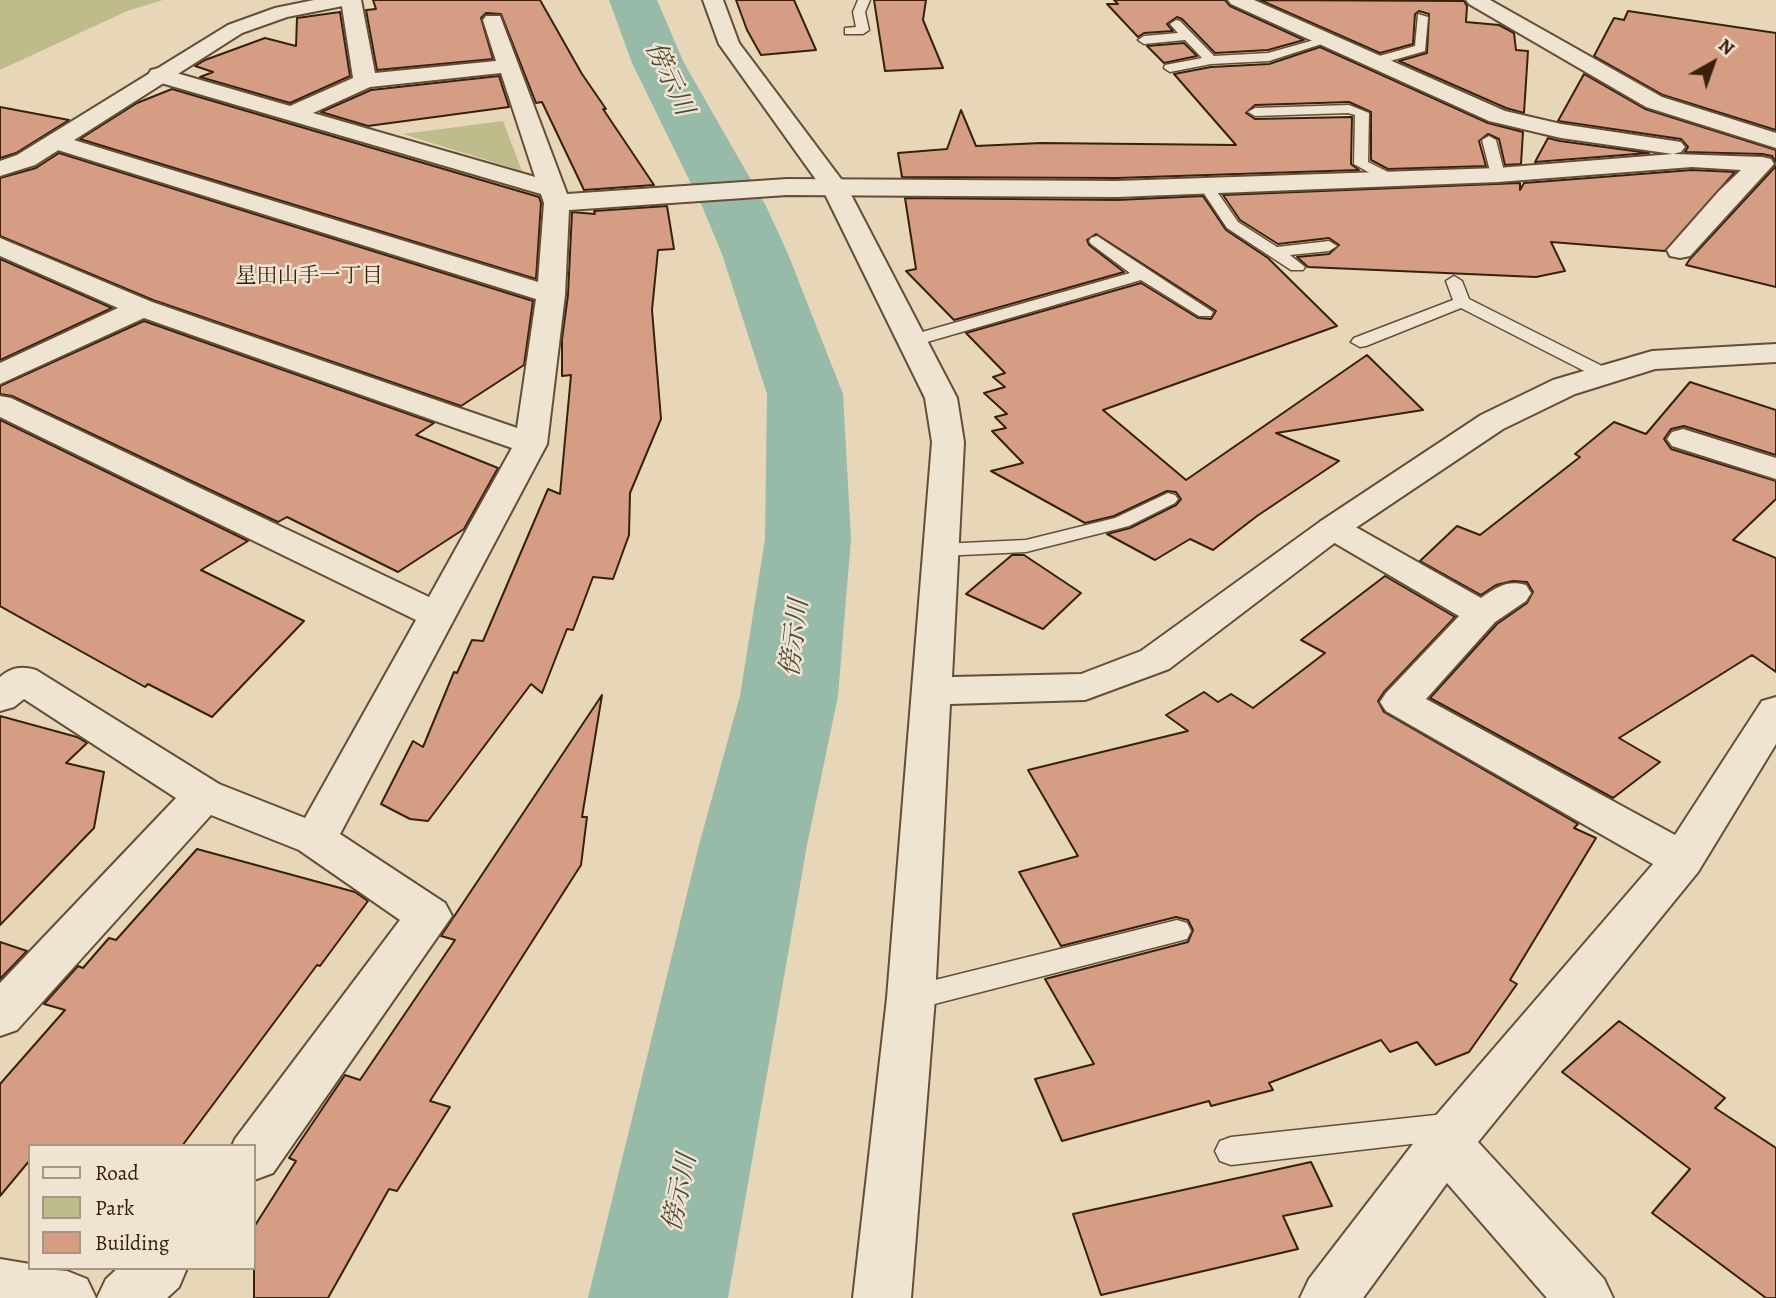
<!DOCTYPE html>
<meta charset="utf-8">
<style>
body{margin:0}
#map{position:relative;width:1776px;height:1298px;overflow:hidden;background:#e7d6b8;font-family:Alegreya,serif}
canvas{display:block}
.legend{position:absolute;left:28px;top:1144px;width:228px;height:126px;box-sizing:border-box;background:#efe4d1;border:2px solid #a69682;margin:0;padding:9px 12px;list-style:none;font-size:21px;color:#38210c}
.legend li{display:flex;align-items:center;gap:14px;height:35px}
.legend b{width:35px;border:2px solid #a69682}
.north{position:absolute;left:1678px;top:28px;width:70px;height:70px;-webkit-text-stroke:5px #efe4d1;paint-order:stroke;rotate:40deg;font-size:19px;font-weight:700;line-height:28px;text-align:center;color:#38210c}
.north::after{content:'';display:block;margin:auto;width:24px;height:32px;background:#38210c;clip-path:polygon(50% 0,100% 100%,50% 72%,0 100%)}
</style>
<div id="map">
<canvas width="1776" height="1298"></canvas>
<ul class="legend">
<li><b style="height:9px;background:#efe4d1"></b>Road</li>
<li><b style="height:19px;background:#bdbc8a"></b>Park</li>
<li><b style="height:19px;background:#d59d84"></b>Building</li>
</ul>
<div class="north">N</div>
</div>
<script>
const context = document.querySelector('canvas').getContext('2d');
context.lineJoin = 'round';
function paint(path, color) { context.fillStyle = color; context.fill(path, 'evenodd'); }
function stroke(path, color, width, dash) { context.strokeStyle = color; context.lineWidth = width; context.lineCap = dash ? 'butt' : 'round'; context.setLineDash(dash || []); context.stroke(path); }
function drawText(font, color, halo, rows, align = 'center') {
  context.font = font + ' Alegreya,"Noto Serif JP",serif'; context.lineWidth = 5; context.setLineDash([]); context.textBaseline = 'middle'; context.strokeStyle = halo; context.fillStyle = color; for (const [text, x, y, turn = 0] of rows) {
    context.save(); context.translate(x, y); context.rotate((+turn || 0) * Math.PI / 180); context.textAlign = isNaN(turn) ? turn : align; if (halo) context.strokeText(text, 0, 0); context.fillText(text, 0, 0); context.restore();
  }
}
paint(new Path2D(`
 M0 0H163L127 11 0 70Z
 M503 121 522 171 403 134Z`), '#bdbc8a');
paint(new Path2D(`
 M609 0H657L684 63 766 206 788 254 843 394 851 539 838 696 807 845 728 1298H588L699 845 740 696 765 539 767 394 722 254 702 206 632 63Z`), '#98baa8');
const building = new Path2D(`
 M373 0H540L582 74 606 109H603L654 185 584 190 542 102 536 103 501 14 486 13 481 18 493 59 377 70 366 10 376 9Z
 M736 0H794L816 50 761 55 747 30Z
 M874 0H926L923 20 943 68 885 71Z
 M1114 0H1225L1230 6 1304 40 1268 50 1215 53 1182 19 1177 17 1167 24 1173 31 1144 33 1138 37 1107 4H1118Z
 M1260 0 1464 1 1467 6 1466 22 1499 25 1514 33 1516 50 1528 51 1524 113 1506 108 1399 61 1427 53 1429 14 1419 11 1415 14 1413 44 1380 53Z
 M1628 11 1776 33V130L1663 95 1594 56 1614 18 1624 20Z
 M340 12 350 76 290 103 200 77 213 72 195 66 205 60 265 38 296 46 297 18Z
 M1184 43 1197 56 1164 63 1147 46Z
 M1320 47 1488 123 1523 132 1521 164 1505 165 1499 139 1488 134 1479 141 1486 166 1388 169 1371 160V112L1349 102 1255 105 1246 113 1255 119 1352 117 1351 164 1359 170 1117 178 902 177 898 153 947 149 961 110 976 146 1041 143 1236 145 1174 74 1211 67 1269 64Z
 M1584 74 1645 109 1776 150V162L1772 156 1762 154 1685 152 1688 147 1681 139 1558 121Z
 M499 76 509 107 368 126 321 112 371 90Z
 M172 89 539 197 541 203 536 279 80 139 137 103Z
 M0 107 69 120 16 153 0 158Z
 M1548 138 1560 141 1649 153 1535 162Z
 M59 153 533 301 524 365 461 406 153 300 0 236V178L36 168Z
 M1776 166V287L1686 265 1690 259Z
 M1692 170 1735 172 1665 251 1551 242 1565 271 1536 277 1308 267 1297 257 1329 254 1339 245 1329 238 1278 244 1240 220 1223 195 1520 183V190L1524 183Z
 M1203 196 1226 230 1268 258 1337 326 1103 410 1186 480 1367 355 1423 410 1276 433 1339 461 1257 516 1213 550 1190 539 1155 560 1107 534 1130 528 1176 505 1181 499 1176 492 1167 491 1114 516 1085 523 991 471 1023 463 992 431 1006 428 995 417 1007 414 984 393 1005 387 993 377 1005 373 966 333 1141 283 1198 318 1211 319 1216 311 1096 234 1087 240 1089 245 1124 272 954 320 906 271 916 269 905 198 1117 200Z
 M667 206 674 249 658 250 652 310 661 419 630 493 629 535 613 579 593 577 573 630 567 629 542 693 531 684 428 821 410 819 381 804 413 741 423 747 454 672 457 673 472 640 483 641 548 489 560 494 571 375 562 376V339L568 295 572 212 595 214 594 211Z
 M0 259 112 308 0 360Z
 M144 321 434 423 416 435 498 468 464 529 398 572 287 517 278 522 12 396 0 394V386Z
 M1690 382 1776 410V455L1684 426 1671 429 1664 439 1671 449 1776 481V499L1733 540 1776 558V672L1752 655 1619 738 1660 762 1613 798 1430 698 1497 624 1527 603 1533 592 1527 582 1513 581 1496 585 1481 595 1420 561 1457 526 1480 535 1580 457 1575 454 1614 422 1646 434Z
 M0 420 248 541 201 570 304 621 212 717 148 684 145 687 0 606Z
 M1012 555H1024L1081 593 1043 629 966 594Z
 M1385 576 1455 617 1384 692 1378 701 1384 712 1578 824 1574 828 1596 838 1510 980 1517 984 1469 1052 1436 1065 1417 1042 1390 1052 1381 1040 1269 1083 1273 1090 1211 1106 1209 1101 1062 1141 1035 1079 1094 1064 1045 979 1188 942 1193 930 1188 920 1176 917 1061 946 1019 872 1078 856 1028 770 1188 731 1166 715 1204 692 1218 702 1231 694 1253 708 1325 653 1301 640Z
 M602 695 582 817H587L581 865 430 1101 450 1107 397 1191 389 1189 328 1298H254V1227L296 1161 289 1158 345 1075 360 1080 455 940 441 936Z
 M0 716 77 737 87 743 66 763 104 772 94 828 0 925Z
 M197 849 355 892 368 901 320 966 317 965 182 1146H30V1160L0 1196V1084L65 1010 44 1004 78 966 83 968 109 938 116 940Z
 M0 942 27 951 0 979Z
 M1619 1021 1725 1098 1715 1108 1776 1148V1298H1766L1652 1213 1690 1169 1562 1072Z
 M1311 1162 1332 1206 1283 1216 1298 1249 1101 1295 1073 1214Z`);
paint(building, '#d59d84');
stroke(building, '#38210c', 2);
const service = new Path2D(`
 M858 0H870L865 12 869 30 863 34H845V28L856 27 853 12Z
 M1418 14 1428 17 1425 51 1376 65 1372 64V58L1415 46Z
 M1176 20 1180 21 1214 56 1268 53 1325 37 1331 41 1269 61 1211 64 1170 72 1164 68 1165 65 1202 58 1185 40 1144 44 1138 40 1144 36 1178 33 1170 24Z
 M1349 105 1369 113 1368 162 1394 175 1396 178 1394 181H1384L1354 164 1355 115 1348 113 1255 116 1248 112 1255 108Z
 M1489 136 1496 140 1505 175 1503 178H1493L1491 175 1482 140Z
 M1206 182 1211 183 1238 222 1277 247 1329 241 1337 246 1329 251 1290 255 1305 267 1303 270H1291L1227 228 1199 186Z
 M1097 236 1213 312 1211 316H1199L1141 280 920 344H908L905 340 908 336 1130 273 1091 244 1089 241 1091 238Z
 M1454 276 1462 281 1469 299 1610 370 1613 374 1604 379 1598 378 1461 308 1366 346 1360 347 1351 342 1354 338 1453 300 1446 281Z
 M1168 493 1175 495 1178 499 1175 503 1129 526 1026 552 941 556 934 554 930 550 934 546 941 544 1026 540 1115 518Z
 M1177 920 1187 923 1191 931 1187 939 911 1010 901 1006 897 998 901 990 911 986Z
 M1454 1113 1465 1116 1469 1126 1465 1136 1454 1139 1231 1165 1220 1161 1215 1151 1220 1141 1231 1137Z`);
const minor = new Path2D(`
 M341 0H361L375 73 496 61 483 20 486 16H500L567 194 787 179 1117 181 1498 168 1673 154 1561 138 1489 121 1231 4 1228 0H1254L1505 111 1561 124 1681 142 1685 147 1681 152 1673 154 1762 157 1771 159 1774 164 1690 256 1680 258 1670 256 1667 250 1719 191 1741 170 1692 167 1498 182 1117 197 787 195 569 210 565 295 547 444 340 834 445 903 452 916 273 1173 254 1180V1146H232L235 1139 400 920 299 850 211 815 17 1030 0 1036V983L176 798 24 699 14 707 0 711V677C12 667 21 666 36 670L219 784 305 818 416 620 0 417V396L11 398 429 597 512 448 144 318 0 384V363L118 308 0 256V238L152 302 517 428 536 299 48 147 44 142 48 137H64L538 282 544 203 541 194 151 80 148 75 151 70 159 68 290 106 353 78ZM501 73 535 177 313 113 370 87Z
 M1466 0H1490L1662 97 1776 133V148L1646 107 1469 4Z
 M1683 429 1776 458V479L1672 446 1667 439 1672 432Z
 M1333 518 1345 521 1481 598C1497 587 1507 580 1526 585L1531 593 1526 601 1495 622 1426 699 1675 835 1762 701 1776 697V744L1698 872 1478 1142 1604 1279 1613 1298H1547L1447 1183 1363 1298H1300L1309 1279 1426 1127 1653 864 1386 711 1380 702 1386 693 1459 616 1321 535 1316 528 1321 521Z
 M0 1259 30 1264V1268L67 1271 87 1279 96 1298H0Z
 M118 1268H187L179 1287 167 1298H97L106 1279Z`);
const tertiary = new Path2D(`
 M314 0H356L353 4 287 17 242 33 35 165 0 176V161L17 155 228 25 275 8Z
 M703 0H723L739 43 847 187 957 398 964 442 952 677 1081 674 1141 651 1321 521 1481 415 1553 380 1652 351 1776 344V362L1655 369 1575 394 1503 429 1345 535 1169 669 1085 700 950 704 935 998 911 1298H853L887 998 932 442 925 398 822 188 719 44Z`);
stroke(service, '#644e37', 3);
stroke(minor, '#644e37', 4);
stroke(tertiary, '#644e37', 4);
paint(service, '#efe4d1');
paint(minor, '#efe4d1');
paint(tertiary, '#efe4d1');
drawText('21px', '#38210c', '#efe4d1', [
 ["星田山手一丁目",309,277]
]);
drawText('italic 26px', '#504733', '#efe4d1', [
 ["傍示川",668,79,65],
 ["傍示川",796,638,-83],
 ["傍示川",681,1193,-78]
]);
</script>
